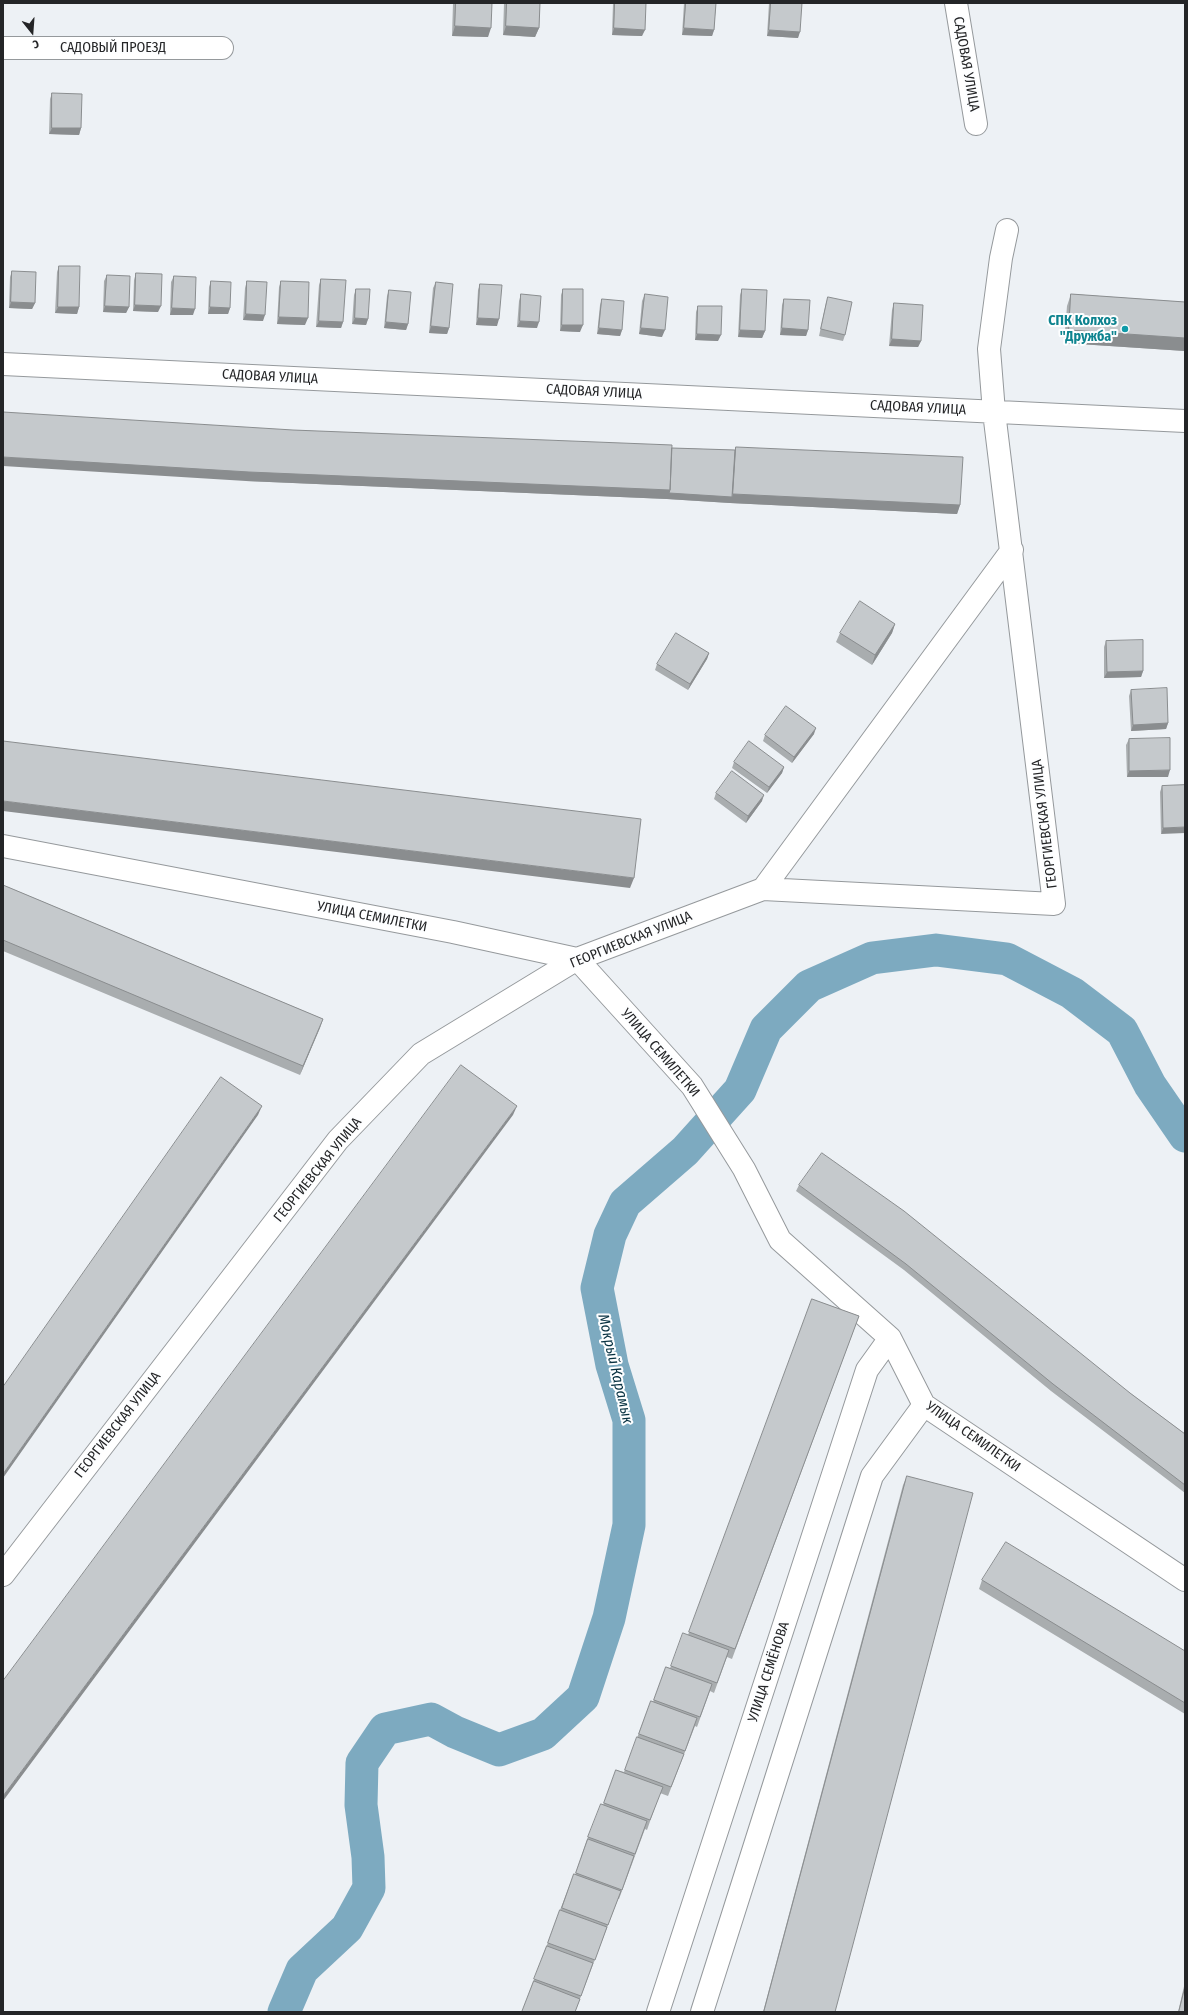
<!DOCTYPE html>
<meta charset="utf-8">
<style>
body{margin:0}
#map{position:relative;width:1188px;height:2015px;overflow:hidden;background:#edf1f5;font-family:"Fira Sans Condensed",sans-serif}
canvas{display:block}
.frame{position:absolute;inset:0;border:4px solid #242527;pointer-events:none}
.north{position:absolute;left:12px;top:12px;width:40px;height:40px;-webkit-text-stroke:3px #fdfeff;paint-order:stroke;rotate:163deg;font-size:11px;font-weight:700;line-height:16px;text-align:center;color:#242527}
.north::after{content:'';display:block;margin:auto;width:14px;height:18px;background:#242527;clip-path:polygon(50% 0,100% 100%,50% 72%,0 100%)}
</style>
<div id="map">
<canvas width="1188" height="2015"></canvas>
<div class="frame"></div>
<div class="north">С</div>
</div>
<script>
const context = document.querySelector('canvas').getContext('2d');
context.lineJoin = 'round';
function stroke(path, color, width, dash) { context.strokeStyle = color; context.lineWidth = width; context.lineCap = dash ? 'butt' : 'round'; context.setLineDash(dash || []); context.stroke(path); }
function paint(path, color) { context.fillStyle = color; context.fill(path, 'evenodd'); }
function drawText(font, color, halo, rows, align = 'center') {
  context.font = font + ' "Fira Sans Condensed",sans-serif'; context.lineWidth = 4; context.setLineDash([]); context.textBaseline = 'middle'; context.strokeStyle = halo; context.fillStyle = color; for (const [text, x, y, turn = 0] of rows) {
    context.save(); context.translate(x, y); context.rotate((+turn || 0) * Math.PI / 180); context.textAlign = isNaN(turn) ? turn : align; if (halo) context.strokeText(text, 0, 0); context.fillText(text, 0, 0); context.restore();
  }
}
stroke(new Path2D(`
 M284 2012 302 1970 347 1928 369 1888 368 1857 361 1805 362 1763 385 1729 431 1719 455 1732 499 1750 543 1734 583 1697 609 1618 629 1525V1420L612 1365 597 1288 610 1235 625 1203 685 1151 740 1090 766 1029 809 986 872 958 936 950 1007 959 1072 993 1122 1031 1150 1085 1185 1136`), '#7daac0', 33);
const minor = new Path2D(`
 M956 3 976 124
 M3 48H222
 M3 364 1185 421
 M3 846 453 932 577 959 692 1086 744 1169 780 1240 890 1338 924 1405 1185 1580
 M763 889 1054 904 994 412 989 349 1001 258 1007 230
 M3 1575 338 1140 421 1054 577 959 763 889 1012 550
 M658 2012 867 1370 890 1338
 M702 2012 872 1476 924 1405`);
stroke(minor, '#95999c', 24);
stroke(minor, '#fff', 22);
paint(new Path2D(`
 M453 3H492L488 37 452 36Z
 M504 3H540L539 28 535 37 503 35Z
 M613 3H646L642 36 612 35Z
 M684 3H716L714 30 712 36 682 35Z
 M769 3H802L798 38 767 36Z
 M52 93 81 128 79 135 49 134 50 99Z
 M59 266 79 307 77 314 55 313 57 272Z
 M12 271 35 303 32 309 9 308 10 277Z
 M136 273 158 312 133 311 134 280Z
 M107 275 129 307 126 313 103 312 104 281Z
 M174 276 193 315H170L171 282Z
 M321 279 343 322 341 328 316 327 319 285Z
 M211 281 230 308 228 314H208L209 287Z
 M247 281 263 321 243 320 245 288Z
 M281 281 305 325 277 324 279 287Z
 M436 282 449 328 447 334 429 333 433 288Z
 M480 284 497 326 476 325 478 290Z
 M356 289 368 319 366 325 352 324 354 295Z
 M563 289 580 332 560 331 561 295Z
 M742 289 765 331 762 338 738 337 740 295Z
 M389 290 408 324 406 330 384 328 387 296Z
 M521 294 537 328 517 327 519 301Z
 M645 294 662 337 639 334 642 301Z
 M1071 294 1185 302V351L1064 343 1067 306Z
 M828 297 845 335 843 341 819 336 826 303Z
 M602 299 622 330 620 336 597 334 600 305Z
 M784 299 808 330 806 336 780 335 782 305Z
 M894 303 921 341 918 347 889 346 892 310Z
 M698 306 718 341 695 340 696 312Z
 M293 430 672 448 735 450 736 447 960 505 957 514 730 503 667 499 246 481Z
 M895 624 892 633 872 665 836 642 840 633Z
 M1106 641 1143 671 1141 677 1104 678V647Z
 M709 653 707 659 688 690 655 670 657 664Z
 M1131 690 1168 723 1166 729 1131 731 1129 696Z
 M814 734 792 763 763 741 765 735Z
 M1129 739 1168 777H1127L1126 745Z
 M734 762 784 767 782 773 767 793 732 768Z
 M1185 785 1161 834 1160 792 1162 786Z
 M716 793 762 801 746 823 714 799Z
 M3 885 323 1019 300 1075 3 951Z
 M799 1185 1130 1393 1185 1434V1493L1051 1391 904 1270 796 1191Z
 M812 1299 859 1316 732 1659 727 1657 714 1693 710 1691 697 1727 695 1726 668 1796 660 1793 647 1830 645 1829 619 1899H618L575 2012H522L560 1910 574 1874 575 1875 588 1837 603 1805 616 1770 624 1772 651 1701 653 1702 666 1667 670 1668 688 1635Z
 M907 1476 835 2012H763L903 1485Z
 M982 1580 1185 1651V1714L979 1589Z
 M1185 1982V2012H1178Z`), '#a9adaf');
paint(new Path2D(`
 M455 26 491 28 488 37 452 36Z
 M506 26 539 28 535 37 503 35Z
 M614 28 645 30 642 36 612 35Z
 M684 28 714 30 712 36 682 35Z
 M769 30 800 32 798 38 767 36Z
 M52 128H81L79 135 49 134Z
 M11 302 35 303 32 309 9 308Z
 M135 305 161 306 158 312 133 311Z
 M105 306 129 307 126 313 103 312Z
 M58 307H79L77 314 55 313Z
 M210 307 230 308 228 314H208Z
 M172 308 195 309 193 315H170Z
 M246 314 265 315 263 321 243 320Z
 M279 317 308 318 305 325 277 324Z
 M355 318 368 319 366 325 352 324Z
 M478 318 499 319 497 326 476 325Z
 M319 321 343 322 341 328 316 327Z
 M520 321 539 322 537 328 517 327Z
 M386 322 408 324 406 330 384 328Z
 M562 325H583L580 332 560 331Z
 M431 326 449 328 447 334 429 333Z
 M599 328 622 330 620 336 597 334Z
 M641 328 665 330 662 337 639 334Z
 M782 328 808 330 806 336 780 335Z
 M740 330 765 331 762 338 738 337Z
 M1069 330 1185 338V351L1064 343Z
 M697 334 721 335 718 341 695 340Z
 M892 339 921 341 918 347 889 346Z
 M3 457 670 490 732 497 733 494 960 505 957 514 730 503 667 499 246 481 3 466Z
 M895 624 892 633 872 665 875 655Z
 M709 653 707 659 688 690 690 684Z
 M1143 671 1141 677 1104 678 1107 672Z
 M1168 723 1166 729 1131 731 1133 725Z
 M816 728 814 734 792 763 794 757Z
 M784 767 782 773 767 793 769 787Z
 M1170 770 1168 777H1127L1129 771Z
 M764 795 762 801 746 823 748 816Z
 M3 801 634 878 630 888 3 811Z
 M1185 827V833L1161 834 1163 828Z
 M323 1019 320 1028 300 1075 303 1066Z
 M262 1106 258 1115 3 1478V1474Z
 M517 1106 513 1115 3 1801V1796Z`), '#8a8d8f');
const building = new Path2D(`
 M456 3H492L491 28 455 26Z
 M507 3H540L539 28 506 26Z
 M615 3H646L645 30 614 28Z
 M686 3H716L714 30 684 28Z
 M771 3H802L800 32 769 30Z
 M52 93 82 94 81 128H52Z
 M59 266H80L79 307H58Z
 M12 271 36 272 35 303 11 302Z
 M136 273 162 274 161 306 135 305Z
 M107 275 130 276 129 307 105 306Z
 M174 276 196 277 195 309 172 308Z
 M321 279 346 280 343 322 319 321Z
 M211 281 231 282 230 308 210 307Z
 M247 281 267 282 265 315 246 314Z
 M281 281 309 282 308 318 279 317Z
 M436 282 453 284 449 328 431 326Z
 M480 284 502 285 499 319 478 318Z
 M356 289H370L368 319 355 318Z
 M563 289H583V325H562Z
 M742 289 767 290 765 331 740 330Z
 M389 290 411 292 408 324 386 322Z
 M521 294 541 296 539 322 520 321Z
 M645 294 668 297 665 330 641 328Z
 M1071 294 1185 302V338L1069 330Z
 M828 297 852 302 845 335 821 329Z
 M602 299 624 301 622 330 599 328Z
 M784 299 810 300 808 330 782 328Z
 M894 303 923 305 921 341 892 339Z
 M698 306H722L721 335 697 334Z
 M3 412 293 430 672 445 670 490 249 472 3 457Z
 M736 447 963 457 960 505 733 494Z
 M672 448 735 450 732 497 669 493 670 490Z
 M860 601 895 624 875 655 840 633Z
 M676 633 709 653 690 684 657 664Z
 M1143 640V671L1107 672 1106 641Z
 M1167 688 1168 723 1133 725 1131 690Z
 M786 706 816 728 794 757 765 735Z
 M1170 738V770L1129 771V739Z
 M3 741 641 819 634 878 3 801Z
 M749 741 784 767 769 787 734 762Z
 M732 771 764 795 748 816 716 793Z
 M1185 785V827L1163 828 1162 786Z
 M3 885 323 1019 303 1066 3 940Z
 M461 1065 517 1106 3 1796V1681Z
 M221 1077 262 1106 3 1474V1387Z
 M822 1153 904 1211 1130 1393 1185 1434V1485L1053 1384 906 1264 799 1185Z
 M812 1299 859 1316 735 1649 689 1632Z
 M907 1476 973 1493 835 2012H764Z
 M1006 1542 1185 1651V1703L982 1580Z
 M683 1633 729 1650 717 1683 671 1666Z
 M666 1667 712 1684 700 1717 654 1700Z
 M651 1701 697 1718 685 1751 639 1734Z
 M637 1737 684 1754 671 1787 625 1770Z
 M616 1770 663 1787 650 1820 604 1803Z
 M601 1804 647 1821 635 1854 588 1837Z
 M588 1839 634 1856 622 1890 576 1873Z
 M574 1874 621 1891 608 1925 562 1908Z
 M560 1910 607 1927 595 1960 548 1943Z
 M547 1946 593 1963 581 1996 534 1979Z
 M534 1981 580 1999 575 2012H522Z
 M1185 1987V2012H1179Z`);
paint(building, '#c5c9cc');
stroke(building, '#8a8d8f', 1);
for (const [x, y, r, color] of [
 [1125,329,4,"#0f9aa8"]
]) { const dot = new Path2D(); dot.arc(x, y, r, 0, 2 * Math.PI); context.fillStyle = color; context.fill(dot); stroke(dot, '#fdfeff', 1.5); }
drawText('14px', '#242527', '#fdfeff', [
 ["САДОВЫЙ ПРОЕЗД",113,48],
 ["САДОВАЯ УЛИЦА",966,64,80],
 ["САДОВАЯ УЛИЦА",270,377,3],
 ["САДОВАЯ УЛИЦА",594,392,3],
 ["САДОВАЯ УЛИЦА",918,408,3],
 ["ГЕОРГИЕВСКАЯ УЛИЦА",1045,824,-97],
 ["УЛИЦА СЕМИЛЕТКИ",372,917,11],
 ["ГЕОРГИЕВСКАЯ УЛИЦА",631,940,-22],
 ["УЛИЦА СЕМИЛЕТКИ",660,1053,49],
 ["ГЕОРГИЕВСКАЯ УЛИЦА",318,1170,-51],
 ["ГЕОРГИЕВСКАЯ УЛИЦА",118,1425,-52],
 ["УЛИЦА СЕМИЛЕТКИ",973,1437,35],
 ["УЛИЦА СЕМЁНОВА",769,1672,-72]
]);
drawText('bold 14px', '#0d838f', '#fdfeff', [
 ["СПК Колхоз",1117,321],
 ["\"Дружба\"",1117,337]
], 'right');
drawText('italic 15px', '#063040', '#fdfeff', [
 ["Мокрый Карамык",615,1369,77]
]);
</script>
